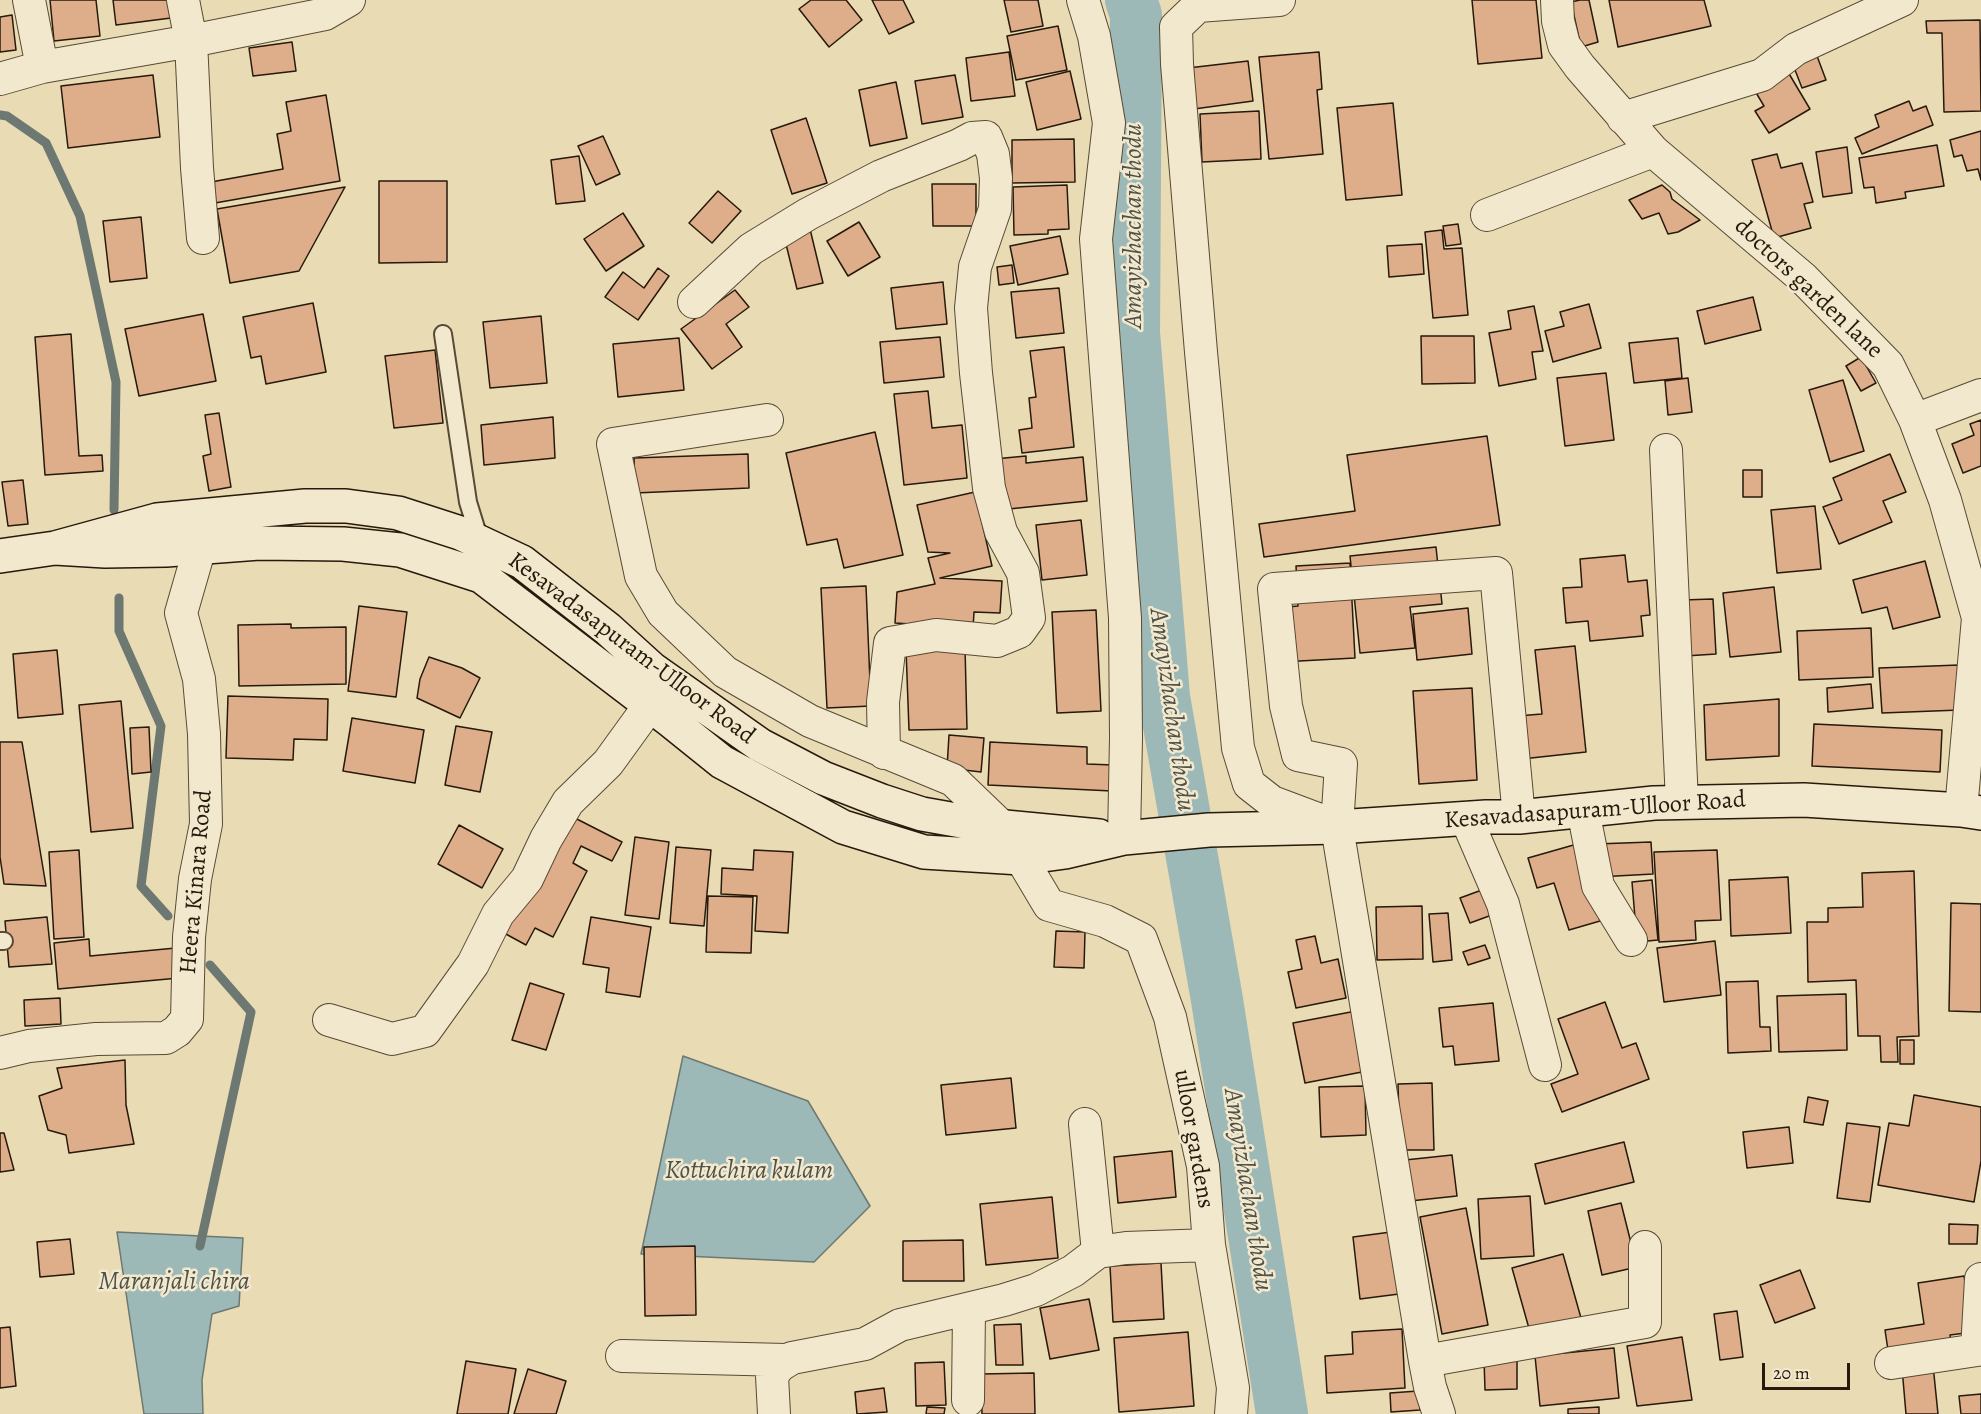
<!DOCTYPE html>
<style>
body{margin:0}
#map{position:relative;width:1981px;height:1414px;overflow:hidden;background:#e9dbb3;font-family:Alegreya,serif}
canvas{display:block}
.scale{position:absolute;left:1762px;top:1363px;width:88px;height:27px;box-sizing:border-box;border:3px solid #27190b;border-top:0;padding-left:8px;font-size:18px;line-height:21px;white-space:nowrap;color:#27190b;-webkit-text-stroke:4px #f1e8ce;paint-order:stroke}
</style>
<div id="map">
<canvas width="1981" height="1414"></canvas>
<div class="scale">20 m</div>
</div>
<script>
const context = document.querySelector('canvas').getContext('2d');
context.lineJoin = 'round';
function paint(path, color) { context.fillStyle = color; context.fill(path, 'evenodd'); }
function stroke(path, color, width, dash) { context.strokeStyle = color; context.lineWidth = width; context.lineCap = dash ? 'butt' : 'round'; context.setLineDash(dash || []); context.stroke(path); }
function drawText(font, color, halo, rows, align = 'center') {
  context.font = font + ' Alegreya,serif'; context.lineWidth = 5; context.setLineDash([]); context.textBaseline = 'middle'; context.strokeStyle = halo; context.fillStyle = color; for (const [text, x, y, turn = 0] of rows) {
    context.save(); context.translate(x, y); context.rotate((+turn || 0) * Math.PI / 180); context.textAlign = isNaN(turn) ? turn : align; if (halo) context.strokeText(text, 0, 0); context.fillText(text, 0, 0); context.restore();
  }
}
const water = new Path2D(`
 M683 1056 808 1101 870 1206 814 1262 641 1254Z
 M117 1232 243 1238 239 1306 212 1314 202 1380 203 1414H144Z`);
paint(water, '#9cb8b7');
stroke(water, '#6d7872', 1.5);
stroke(new Path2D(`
 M0 115 7 116 46 143 80 216 116 382 114 510
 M119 598V631L161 726 141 886 168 916
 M200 1246 251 1012 210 965`), '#6d7872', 9);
stroke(new Path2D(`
 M1131 0 1136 15 1134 333 1164 697 1217 1000 1282 1414`), '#9cb8b7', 52);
const building = new Path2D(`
 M50 0H96L100 36 54 41Z
 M113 0H169L171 18 116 25Z
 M811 0H846L862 20 829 47 799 9Z
 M872 0H903L914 22 889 34Z
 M1004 0H1038L1043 26 1011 32Z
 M1472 0H1536L1542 58 1478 64Z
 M1580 0H1589L1598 42 1581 47 1571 2Z
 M1609 0H1704L1711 26 1618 47Z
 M12 15 16 50 0 52V17Z
 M1980 20 1981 111 1944 112 1942 33H1927L1926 21Z
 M1058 26 1067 70 1016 80 1007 36Z
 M292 42 296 71 253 76 249 48Z
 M1814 48 1826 80 1802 88 1790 57Z
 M1009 52 1015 96 971 101 966 58Z
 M1319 52 1322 89 1317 90 1323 154 1269 159 1259 57Z
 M1248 61 1253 101 1194 109 1188 68Z
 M1070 71 1081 119 1037 130 1026 82Z
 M1788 72 1810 109 1769 133 1755 111 1764 106 1755 91Z
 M153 75 160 137 68 148 61 86Z
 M955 75 963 117 922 124 915 81Z
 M896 82 907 138 870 146 859 90Z
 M326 95 340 181 215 203 211 182 283 169 277 134 291 131 286 102Z
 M1909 101 1913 111 1926 106 1933 125 1862 154 1855 138 1879 127 1875 115Z
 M1393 103 1402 195 1346 200 1337 108Z
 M1259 111 1261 159 1202 162 1200 114Z
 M806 118 827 183 792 194 771 130Z
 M1981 131V180L1978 169 1967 171 1962 155 1954 157 1950 140Z
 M603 136 620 174 596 185 578 146Z
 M1074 139 1075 182 1012 183V140Z
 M1937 145 1944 186 1905 192 1906 198 1876 203 1874 187 1864 188 1859 158Z
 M1847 147 1852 193 1823 197 1816 152Z
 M1777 154 1781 168 1802 163 1813 202 1804 204 1811 228 1774 238 1752 160Z
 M579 156 585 201 556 204 551 160Z
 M379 181H447V262L379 263Z
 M932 184H976V226H933Z
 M1067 185 1069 229 1048 230V234L1014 235 1013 187Z
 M1662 185 1670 192 1672 199 1700 220 1678 232 1668 234 1659 213 1642 219 1629 200Z
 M345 187 299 271 230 283 217 209Z
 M718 191 741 211 712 243 689 223Z
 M623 213 644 246 606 271 584 239Z
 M141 217 147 278 110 282 103 221Z
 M859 222 880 257 848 276 827 241Z
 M1458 224 1461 244 1446 246 1443 226Z
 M810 229 823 283 797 289 784 236Z
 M1442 230 1444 249 1462 248 1468 315 1433 318 1425 232Z
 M1060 236 1068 274 1018 285 1010 246Z
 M1422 244 1424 274 1389 277 1387 246Z
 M1012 265 1014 283 999 285 997 267Z
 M658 268 669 276 638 320 605 297 623 272 644 288Z
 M943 282 947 324 896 329 891 288Z
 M1059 288 1064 333 1016 338 1011 292Z
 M735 290 749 307 726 324 742 347 712 369 681 329Z
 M1753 297 1761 330 1705 344 1697 311Z
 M313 303 326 372 266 384 261 356 251 358 243 317Z
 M1589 304 1601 348 1553 362 1545 331 1564 326 1560 312Z
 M1534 306 1543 351 1532 352 1536 379 1499 386 1489 333 1511 329 1508 311Z
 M203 314 216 381 139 396 125 329Z
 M541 316 547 383 490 388 483 322Z
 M71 334 79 456 102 455 103 471 45 475 35 337Z
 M1421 336H1474L1475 383 1422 384Z
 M940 337 944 377 884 383 880 342Z
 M679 338 684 390 618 397 613 344Z
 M1678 338 1682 378 1634 383 1629 343Z
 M1064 347 1074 447 1022 453 1019 430 1032 428 1029 398 1036 397 1030 351Z
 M435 350 443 423 394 428 385 356Z
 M1861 357 1876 383 1861 391 1846 366Z
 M1606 373 1614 440 1565 446 1557 378Z
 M1688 378 1692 412 1668 415 1665 381Z
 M1843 380 1864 451 1830 462 1809 390Z
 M928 391 932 428 962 425 967 478 904 485 894 394Z
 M219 413 231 487 209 491 203 456 211 454 205 415Z
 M553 417 555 458 484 465 481 425Z
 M1981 420V466L1963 473 1952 444 1974 435 1970 424Z
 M875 432 903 555 844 568 837 539 807 545 786 453Z
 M1487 436 1500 525 1264 557 1259 524 1355 511 1347 455Z
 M748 454 749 488 635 493 634 458Z
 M1890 454 1906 492 1883 501 1892 522 1839 544 1823 507 1842 500 1833 478Z
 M1026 456V463L1083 457 1087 501 999 510 994 459Z
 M1743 470H1762V497H1743Z
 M23 480 28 524 8 526 2 482Z
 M975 492 992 566 940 578 1002 581 1000 613 974 612 973 628 895 623 897 592 935 584 928 558 950 553 928 552 917 505Z
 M1815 506 1821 569 1777 573 1771 510Z
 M1081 520 1087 575 1042 580 1036 525Z
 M1436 547 1442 604 1410 607 1415 648 1360 653 1350 556Z
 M1625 555 1628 582 1647 580 1650 615 1641 616 1643 636 1590 641 1588 621 1566 623 1563 588 1582 587 1580 559Z
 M1925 561 1940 617 1893 629 1887 607 1862 613 1853 580Z
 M1350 563 1355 658 1281 662 1277 608 1298 606 1296 566Z
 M866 586 871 706 827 708 821 588Z
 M1774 587 1781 652 1730 657 1723 593Z
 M1713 599 1716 654 1685 656 1682 600Z
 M359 606 407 612 396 697 348 691Z
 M1468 608 1472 654 1417 660 1413 614Z
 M1096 610 1101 711 1057 713 1052 612Z
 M291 624V628L346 627V684L239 686 238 625Z
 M1871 628 1873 677 1799 680 1797 631Z
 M1575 646 1586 752 1522 759 1517 716 1542 714 1535 650Z
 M965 647 967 729 909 730 906 649Z
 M57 650 63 714 18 718 13 654Z
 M429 657 462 668 480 678 460 718 417 698 420 679Z
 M1959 665 1960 710 1882 713 1879 668Z
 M1871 684 1873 708 1828 712 1827 688Z
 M1472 688 1477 780 1419 784 1413 691Z
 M228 696 328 699 327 740 294 739 293 760 226 758Z
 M1779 699V756L1706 760 1704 705Z
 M121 701 133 828 91 832 79 705Z
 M352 718 424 730 415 783 343 771Z
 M1814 724 1942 730 1940 772 1812 766Z
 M456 726 492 732 480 792 445 785Z
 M149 727 151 772 132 774 130 728Z
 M949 735 984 738 981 772 947 768Z
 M0 742H22L46 886 4 884 0 857Z
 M990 742 1087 747V764L1113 765 1112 791 988 785Z
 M565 813 622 842 612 861 581 846 573 863 587 871 553 937 535 928 526 945 504 933Z
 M459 825 503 849 482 888 438 864Z
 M635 837 669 842 659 919 625 915Z
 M1651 842 1653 874 1598 877 1596 844Z
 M1577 844 1600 921 1569 930 1554 883 1537 888 1528 858Z
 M676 847 711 850 704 926 670 923Z
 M79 850 84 937 54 939 49 852Z
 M754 850 793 852 788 933 755 931 757 896 721 894 722 868 753 870Z
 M1717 850 1721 920 1695 921 1696 940 1659 942 1654 852Z
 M1914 871 1919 1036 1897 1037 1898 1062H1881L1880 1036H1858L1856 980 1808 982 1807 922H1828V908L1863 907 1862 873Z
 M1788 877 1791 933 1731 936 1729 880Z
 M1652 880 1658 940 1637 942 1632 882Z
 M1490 887 1500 912 1470 923 1460 898Z
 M708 896 753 897 751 953 706 952Z
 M1951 903 1981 904V1012L1949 1011Z
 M1422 906 1423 959 1377 960 1376 907Z
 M1448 913 1452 960 1433 962 1429 914Z
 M47 917 52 964 9 967 5 921Z
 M591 917 651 927 640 997 606 992 609 968 583 964Z
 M1056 931 1085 932 1084 968 1054 967Z
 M1315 936 1321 963 1338 959 1346 998 1296 1008 1288 972 1302 969 1296 940Z
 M89 939 90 956 176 948 179 978 58 989 54 943Z
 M1715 941 1721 995 1664 1002 1657 948Z
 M1485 945 1490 958 1468 965 1463 952Z
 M1758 981 1760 1027H1770L1771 1051 1728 1053 1726 982Z
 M530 983 564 994 546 1050 512 1040Z
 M1846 994 1847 1050 1779 1052 1777 996Z
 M60 998 61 1024 25 1026 24 1000Z
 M1605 1002 1622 1048 1636 1043 1649 1079 1562 1112 1551 1084 1578 1074 1558 1019Z
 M1493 1003 1499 1061 1455 1065 1453 1046 1443 1047 1439 1008Z
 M1356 1011 1367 1071 1305 1083 1293 1023Z
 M1900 1040H1914V1064H1900Z
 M125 1060 126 1105 134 1144 69 1153 66 1135 48 1130 39 1096 62 1088 57 1068Z
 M1011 1078 1016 1128 946 1135 941 1085Z
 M1432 1083 1434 1150H1400L1398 1084Z
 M1365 1086 1366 1135 1321 1137 1319 1087Z
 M1914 1095 1981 1107V1161L1974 1202 1878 1185 1889 1123 1909 1126Z
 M1808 1097 1828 1101 1823 1125 1804 1122Z
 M1847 1123 1880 1127 1870 1202 1837 1198Z
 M1789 1127 1793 1163 1747 1168 1743 1132Z
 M0 1133H4L14 1170 0 1172Z
 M1624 1142 1634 1182 1545 1204 1535 1164Z
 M1172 1151 1176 1197 1118 1203 1114 1157Z
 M1452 1155 1457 1196 1410 1201 1405 1160Z
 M1530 1196 1534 1256 1481 1259 1478 1199Z
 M1052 1197 1058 1258 986 1265 980 1204Z
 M1621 1203 1637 1267 1602 1275 1588 1211Z
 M1466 1208 1488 1325 1442 1334 1420 1217Z
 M1949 1224 1978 1225 1977 1244H1949Z
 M1391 1232 1399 1294 1360 1299 1353 1237Z
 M70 1239 74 1274 40 1277 37 1242Z
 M963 1240 964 1281H903V1241Z
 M695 1246 696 1315 645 1316 644 1247Z
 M1563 1254 1581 1318 1530 1332 1512 1268Z
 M1161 1263 1164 1319 1113 1322 1110 1266Z
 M1800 1270 1815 1308 1775 1323 1760 1285Z
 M1964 1276 1973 1332 1950 1335 1952 1347 1889 1357 1885 1330 1924 1324 1918 1283Z
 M1089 1299 1099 1350 1050 1359 1040 1308Z
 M1737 1311 1743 1357 1720 1360 1714 1314Z
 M1021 1324 1023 1365H996L994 1325Z
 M10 1327 16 1386 0 1388V1328Z
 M1402 1329 1405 1388 1327 1393 1325 1356 1353 1354 1352 1332Z
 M1188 1332 1194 1406 1119 1412 1114 1338Z
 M1682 1337 1692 1400 1637 1406 1627 1346Z
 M1614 1348 1619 1398 1540 1406 1535 1356Z
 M1517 1358V1389L1485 1390 1484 1359Z
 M466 1361 516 1369 508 1414H457Z
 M944 1362 946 1405 916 1406 915 1363Z
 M1933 1365 1938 1414H1906L1902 1368Z
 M528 1369 566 1381 556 1414H514Z
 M1034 1373 1035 1414H982L981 1374Z
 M884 1388 887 1412 857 1414 855 1392Z
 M1418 1391 1420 1410 1391 1412 1390 1393Z
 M1981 1394V1414H1961L1959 1396Z
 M927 1407 945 1408 944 1414H926Z
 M1599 1407V1414H1568V1409Z`);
paint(building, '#dead8a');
stroke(building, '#27190b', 1.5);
const lane = new Path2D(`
 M443 334 468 502 480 541
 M0 941H4`);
const street = new Path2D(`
 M29 0 42 67
 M183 0 191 41 197 168 203 238
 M1083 0 1094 36 1109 123 1096 239 1125 618 1126 738 1124 838
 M1279 0 1198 6 1176 27 1177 64 1201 352 1238 748 1249 784 1272 802 1336 826
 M1557 0 1558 21 1564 45 1580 67 1653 151 1803 278 1888 365 1915 420 1945 500 1978 618 1961 810
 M0 79 42 67 191 41 325 14 349 0
 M1623 118 1762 75 1796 49 1902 0
 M1487 215 1653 151
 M694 302 751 249 808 214 881 176 959 145 972 138 986 137 993 154 996 178 995 209 975 267 971 308 976 373 989 488 1001 532 1023 573 1029 618 1019 632 997 641 936 635 890 643 883 702 884 753
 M767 420 613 444 641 576 663 613 725 672 810 721 953 780 1002 827
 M1915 420 1981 395
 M1666 450 1682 802
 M1583 810 1598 886 1631 940
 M1466 818 1503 904 1545 1065
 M329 1020 392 1039 425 1031 473 964 498 914 527 879 546 839 568 802 608 763 650 705
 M0 1053 29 1046 96 1039 166 1038 177 1031 187 1019 189 937 195 879 206 824 204 734 199 679 181 613 200 547
 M1085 1124 1098 1252
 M1209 1245 1233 1388 1231 1414
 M622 1356 786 1360
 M1425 1361 1645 1322V1247
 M1891 1363 1977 1350 1981 1279
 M968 1400 969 1309
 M774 1414 772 1376 779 1366 792 1358 865 1344 900 1325 1004 1300 1036 1290 1073 1271 1098 1252 1126 1248 1209 1245 1203 1166 1170 1017 1141 939 1105 921 1049 905 1021 858
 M1439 1414 1430 1387 1425 1361 1337 827 1341 764 1298 755 1286 706 1274 589 1496 573 1519 817`);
const secondary = new Path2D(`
 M55 548 105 551 166 550 259 543 343 544 400 550 481 576 671 721 722 762 843 827 924 852 1021 858 1065 852 1124 838 1209 830 1337 827 1486 817H1519L1654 803 1804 800 1961 810 1981 813
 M0 556 55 548 157 520 305 506H346L398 513 460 533 522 562 608 629 652 669 760 745 823 778 882 801 922 814 984 825 1099 836`);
stroke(lane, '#584a35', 20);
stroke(street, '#584a35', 34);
stroke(secondary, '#27190b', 36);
stroke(lane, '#f1e8ce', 16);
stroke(street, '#f1e8ce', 32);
stroke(secondary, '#f1e8ce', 33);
drawText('24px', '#27190b', '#f1e8ce', [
 ["doctors garden lane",1808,289,43],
 ["Kesavadasapuram-Ulloor Road",631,649,37],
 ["Kesavadasapuram-Ulloor Road",1595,811,-4],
 ["Heera Kinara Road",197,882,-85],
 ["ulloor gardens",1193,1139,80]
]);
drawText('italic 26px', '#505147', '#f1e8ce', [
 ["Amayizhachan thodu",1135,226,-90],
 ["Amayizhachan thodu",1171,710,82],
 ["Kottuchira kulam",749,1172],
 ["Amayizhachan thodu",1247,1190,81],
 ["Maranjali chira",174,1283]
]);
</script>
